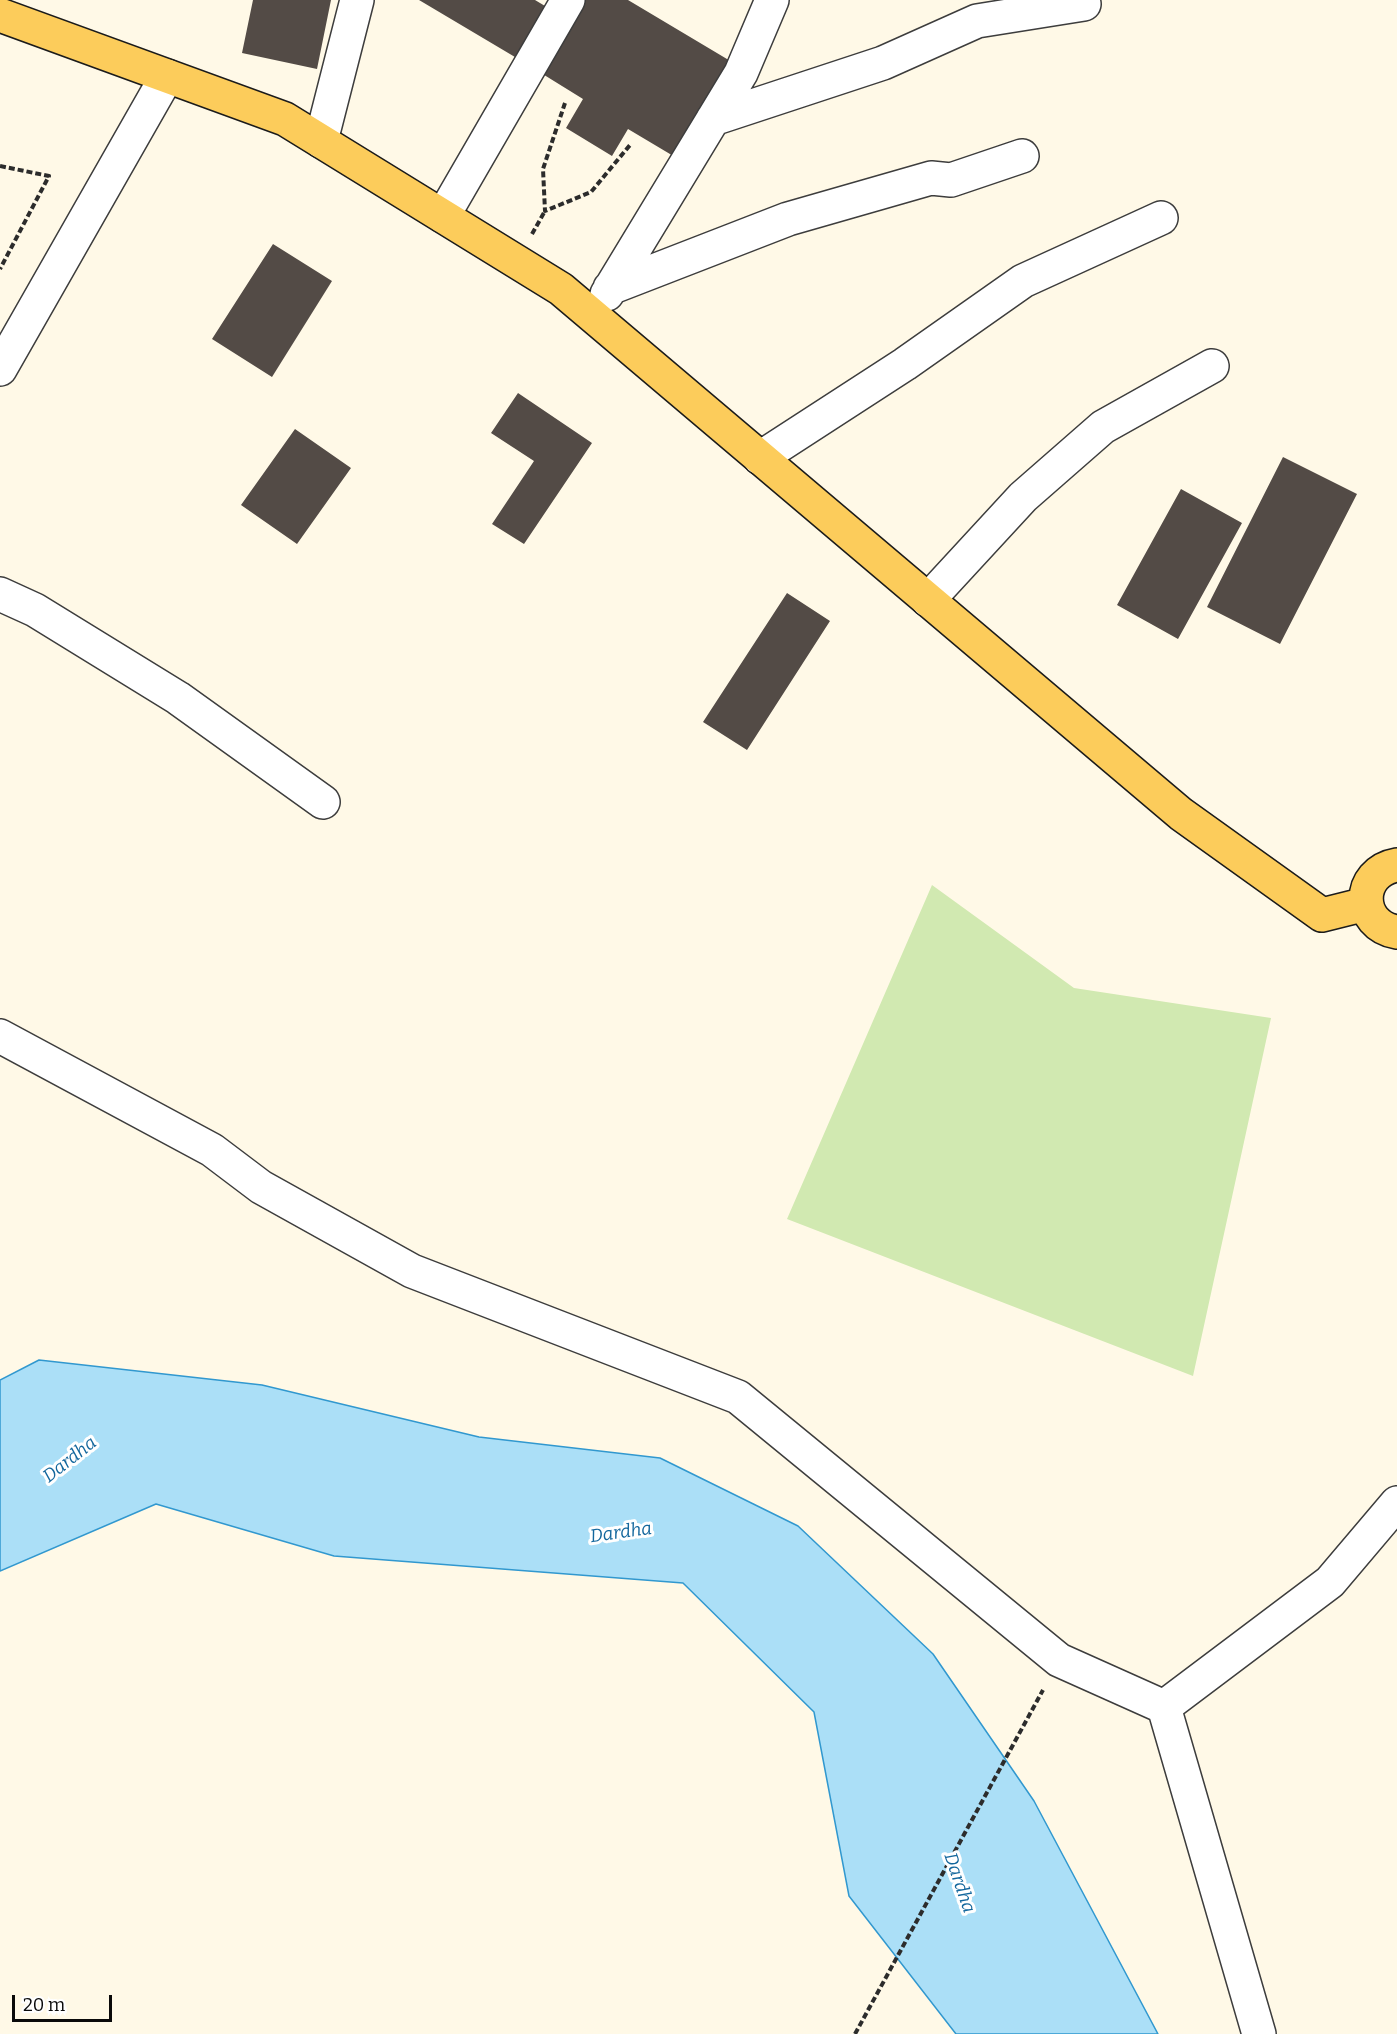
<!DOCTYPE html>
<style>
body{margin:0}
#map{position:relative;width:1397px;height:2034px;overflow:hidden;background:#fff9e7;font-family:Bitter,serif}
canvas{display:block}
.scale{position:absolute;left:12px;top:1995px;width:100px;height:27px;box-sizing:border-box;border:3px solid #0a0a0a;border-top:0;padding-left:8px;font-size:18px;line-height:21px;white-space:nowrap;color:#0a0a0a;-webkit-text-stroke:4px #fff;paint-order:stroke}
</style>
<div id="map">
<canvas width="1397" height="2034"></canvas>
<div class="scale">20 m</div>
</div>
<script>
const context = document.querySelector('canvas').getContext('2d');
context.lineJoin = 'round';
function paint(path, color) { context.fillStyle = color; context.fill(path, 'evenodd'); }
function stroke(path, color, width, dash) { context.strokeStyle = color; context.lineWidth = width; context.lineCap = dash ? 'butt' : 'round'; context.setLineDash(dash || []); context.stroke(path); }
function drawText(font, color, halo, rows, align = 'center') {
  context.font = font + ' Bitter,serif'; context.lineWidth = 6; context.setLineDash([]); context.textBaseline = 'middle'; context.strokeStyle = halo; context.fillStyle = color; for (const [text, x, y, turn = 0] of rows) {
    context.save(); context.translate(x, y); context.rotate((+turn || 0) * Math.PI / 180); context.textAlign = isNaN(turn) ? turn : align; if (halo) context.strokeText(text, 0, 0); context.fillText(text, 0, 0); context.restore();
  }
}
paint(new Path2D(`
 M932 885 1074 988 1271 1018 1193 1376 787 1219Z`), '#d1e9b1');
const water = new Path2D(`
 M39 1360 262 1385 479 1437 660 1458 798 1526 933 1654 1034 1801 1158 2034H956L849 1896 814 1712 683 1583 334 1556 156 1504 0 1571V1380Z`);
paint(water, '#abdff7');
stroke(water, '#3198cf', 1.5);
paint(new Path2D(`
 M253 0H331L317 69 242 53Z
 M419 0H535L550 9 520 60Z
 M585 0H628L732 62 675 157 628 129 612 156 566 128 583 99 541 73Z
 M273 244 332 281 272 377 212 339Z
 M518 393 592 443 524 544 492 524 534 461 491 433Z
 M295 429 351 468 297 544 241 505Z
 M1283 457 1357 494 1280 644 1207 607Z
 M1181 489 1242 523 1178 639 1117 605Z
 M787 593 830 621 747 750 703 722Z`), '#534b46');
const minor = new Path2D(`
 M713 119 883 63 977 21 1084 4
 M321 141 357 0
 M443 216 568 0
 M610 288 788 219 931 178 951 180 1022 156
 M607 294 741 73 772 0
 M0 369 167 76
 M760 458 905 364 1023 281 1161 218
 M0 594 35 610 178 698 323 802
 M928 600 1023 497 1103 427 1212 366
 M0 1036 212 1150 261 1187 412 1271 738 1397 1059 1660 1164 1707 1259 2034
 M1164 1707 1330 1582 1397 1503`);
const major = new Path2D(`
 M0 15 285 119 561 289 1181 814 1322 915 1366 904
 M1397 865C1356 872 1356 925 1397 932`);
stroke(minor, '#3d3d3d', 36);
stroke(major, '#1b1b1b', 36);
stroke(new Path2D(`
 M565 103 543 169 545 211 591 192 630 145
 M0 166 49 176 0 269
 M532 234 545 211
 M855 2034 1043 1690`), '#2c2c2c', 4, [6, 3]);
stroke(minor, '#fff', 33);
stroke(major, '#fccc5b', 33);
drawText('italic 18px', '#13679d', '#fff', [
 ["Dardha",70,1460,-38],
 ["Dardha",621,1533,-8],
 ["Dardha",959,1883,71]
]);
</script>
